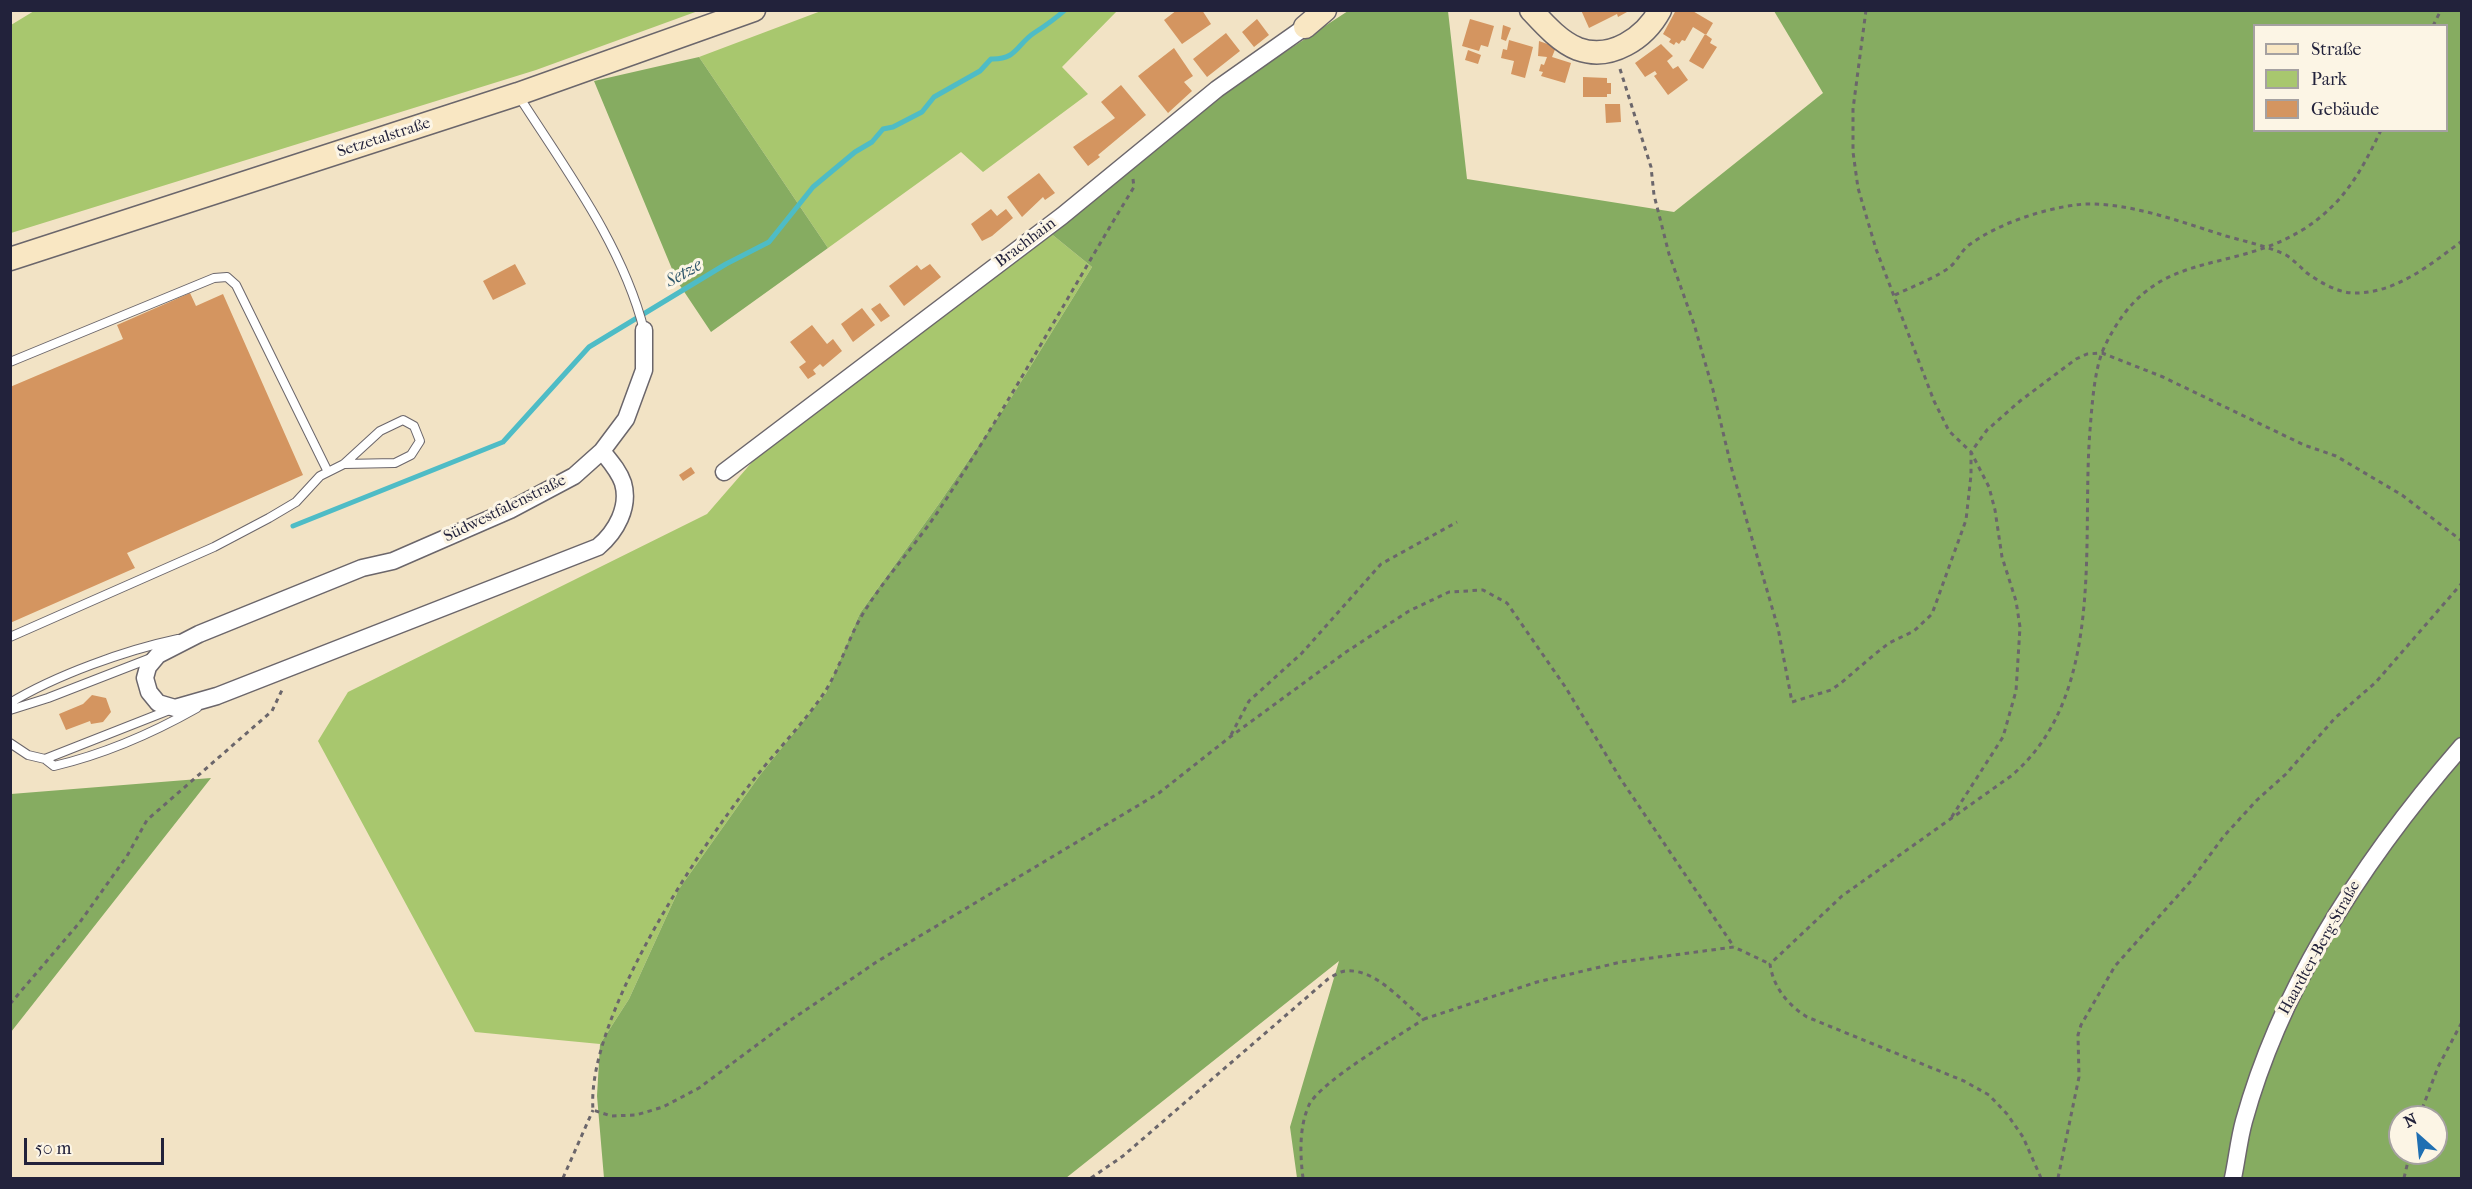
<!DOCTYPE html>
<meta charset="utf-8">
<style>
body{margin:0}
#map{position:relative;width:2472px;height:1189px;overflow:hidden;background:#f2e3c5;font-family:"IM FELL French Canon",serif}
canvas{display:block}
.frame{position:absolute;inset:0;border:12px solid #22223b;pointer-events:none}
.legend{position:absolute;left:2253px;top:24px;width:195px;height:108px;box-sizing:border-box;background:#fcf5e5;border:2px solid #a5a1a1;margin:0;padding:8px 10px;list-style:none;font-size:18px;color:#22223b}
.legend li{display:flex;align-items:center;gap:12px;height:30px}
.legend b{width:30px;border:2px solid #a5a1a1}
.north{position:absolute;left:2388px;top:1105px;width:60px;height:60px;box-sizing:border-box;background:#fcf5e5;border:2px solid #a5a1a1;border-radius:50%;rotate:333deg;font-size:16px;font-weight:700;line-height:24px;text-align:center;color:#22223b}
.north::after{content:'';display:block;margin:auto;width:21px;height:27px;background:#1f6fb2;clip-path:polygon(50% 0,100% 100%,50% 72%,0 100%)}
.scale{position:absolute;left:24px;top:1138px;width:140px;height:27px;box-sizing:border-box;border:3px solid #22223b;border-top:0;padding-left:8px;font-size:18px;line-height:21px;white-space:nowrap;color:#22223b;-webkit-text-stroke:4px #fcf5e5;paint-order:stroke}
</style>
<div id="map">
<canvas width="2472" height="1189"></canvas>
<div class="frame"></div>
<ul class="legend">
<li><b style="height:8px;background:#f9e7c3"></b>Straße</li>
<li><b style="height:16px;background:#a8c76e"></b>Park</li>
<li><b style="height:16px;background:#d49560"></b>Gebäude</li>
</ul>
<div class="north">N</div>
<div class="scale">50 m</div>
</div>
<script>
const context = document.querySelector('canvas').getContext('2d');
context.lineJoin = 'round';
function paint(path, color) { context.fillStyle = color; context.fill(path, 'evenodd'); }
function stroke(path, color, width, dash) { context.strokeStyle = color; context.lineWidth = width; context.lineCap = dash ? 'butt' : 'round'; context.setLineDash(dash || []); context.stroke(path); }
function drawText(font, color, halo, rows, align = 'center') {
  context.font = font + ' "IM FELL French Canon",serif'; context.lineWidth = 6; context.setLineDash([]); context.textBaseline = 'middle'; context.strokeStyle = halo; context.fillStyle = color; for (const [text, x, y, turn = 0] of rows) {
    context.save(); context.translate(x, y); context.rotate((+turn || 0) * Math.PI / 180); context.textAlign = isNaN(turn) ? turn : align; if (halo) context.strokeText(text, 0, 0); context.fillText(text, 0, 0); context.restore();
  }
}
paint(new Path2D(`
 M34 11V10L698 11 536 70 11 233V25Z
 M821 11H1117L1062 67 1088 94 983 172 961 152 828 248 699 57Z
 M1049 232 1092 267 1011 398 938 505 860 613 826 693 760 775 679 889 629 999 600 1044 475 1032 318 741 348 692 707 514 779 431Z`), '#a8c76e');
paint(new Path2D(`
 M1348 11H1448L1467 179 1674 212 1823 93 1774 11H2461V1178H1297L1290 1127 1339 961 1066 1178H604L597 1096 600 1044 629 999 679 889 760 775 826 693 860 613 938 505 1011 398 1092 267 1049 232 1225 91ZM2254 26H2446V130H2254ZM2400 1117H2436V1153H2400Z
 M699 57 828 248 711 332 677 281 594 81Z
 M211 778 11 1032V794Z`), '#86ac61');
stroke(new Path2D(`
 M293 526 503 442 589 347 726 264 769 242 813 187 855 152 872 142 883 129 893 127 922 112 934 97 980 71 991 59C1017 60 1017 44 1034 33 1045 26 1055 19 1065 10`), '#4ebcc6', 5);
paint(new Path2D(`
 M1177 10H1202L1211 24 1182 44 1164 20Z
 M1581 10H1626L1627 12 1618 17 1617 14 1589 28Z
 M1676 10H1691L1713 23 1706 35 1693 27 1685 41 1682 40 1679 44 1676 42 1674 45 1669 42 1671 39 1663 34Z
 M1257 19 1269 35 1254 47 1242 32Z
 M1470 19 1494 26 1488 47 1481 45 1479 51 1462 46Z
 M1503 25 1511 28 1506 41 1501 39Z
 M1226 33 1240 51 1207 77 1193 59Z
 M1705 34 1712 39 1710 43 1717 47 1703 69 1689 61Z
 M1509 40 1533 47 1525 78 1511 74 1514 61 1501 58 1503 49 1507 50Z
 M1539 41 1556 47 1552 57 1571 63 1565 83 1541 76 1543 72 1539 71 1541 64 1544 65 1547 57 1538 56Z
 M1661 44 1673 56 1667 61 1673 69 1678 66 1688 80 1668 95 1654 76 1657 74 1655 71 1645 77 1635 63Z
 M1174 48 1193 76 1184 82 1192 91 1168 113 1138 76Z
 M1468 50 1481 55 1478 64 1465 60Z
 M1583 77 1607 78V83H1611V94H1607V97H1583Z
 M1121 85 1146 115 1098 155 1100 157 1088 166 1073 147 1115 118 1101 102Z
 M1605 104H1620L1621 122 1606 123Z
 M1039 173 1055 193 1045 200 1043 197 1022 217 1007 197Z
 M991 209 997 216 1006 209 1013 218 992 236 982 241 971 224Z
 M515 264 526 284 493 300 483 281Z
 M930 264 941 277 904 306 889 286 917 265 921 270Z
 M190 293 196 306 223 294 303 475 127 553 135 568 10 623V387L123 339 117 325Z
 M880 303 890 316 881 322 871 309Z
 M862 308 875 325 853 342 841 324Z
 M812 325 827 344 833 339 842 351 823 367 820 364 813 370 816 374 808 379 799 367 806 362 790 342Z
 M691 467 695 473 683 481 679 475Z
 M92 695 106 698 111 712 103 722 91 724 90 721 66 730 59 714 83 704Z`), '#d49560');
const lane = new Path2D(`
 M518 95C566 170 622 244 644 330
 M10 362 214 278 227 277 236 285 328 472
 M10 637 214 547 269 518 296 502 320 476 344 464 380 431 403 420 414 426 420 441 411 455 395 463 344 464
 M10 703C56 675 126 650 178 639
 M10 710 48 698 151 658
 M10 743 28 755 45 759 172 709
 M45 759 54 766C105 754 151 734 197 708`);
const street = new Path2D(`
 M602 451C610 461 619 471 623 483 630 507 616 532 598 547L217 696 175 708 158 703 149 692 145 678 148 667 158 655 199 634 362 568 393 561 510 510 574 476 602 451 626 419 644 370V330
 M724 472 1062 216 1217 89 1305 27
 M2233 1178C2237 1159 2239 1139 2244 1121 2283 980 2367 855 2462 746`);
const secondary = new Path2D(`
 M1531 10C1544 24 1560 42 1578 49 1611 61 1645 38 1660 10
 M1305 27 1325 10
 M10 259 518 94 754 10`);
stroke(lane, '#6b666b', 10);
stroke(street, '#6b666b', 19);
stroke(secondary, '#6b666b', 25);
stroke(new Path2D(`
 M1866 10 1853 109V152L1858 188 1876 249 1934 401 1949 431 1971 452 1989 487 1995 510 2002 557 2016 601 2020 627 2016 691 2003 737 1951 818
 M2433 26 2441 10
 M1620 69 1651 167 1654 195 1669 254 1694 324 1713 390 1732 470 1778 628 1792 702 1831 690 1841 683 1875 654 1889 643 1914 631 1932 614 1966 520 1971 475V452L1987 430 2020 401 2076 359 2087 354 2102 353 2163 377 2304 445 2336 456 2402 495 2462 541
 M1133 179 1134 187C1069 293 1010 403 941 507 917 544 884 578 861 617 848 640 840 667 826 690 806 721 774 753 751 783 696 853 586 1020 593 1110L611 1116 636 1115 663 1107 699 1088 785 1024 878 961 1159 793 1230 737 1346 652 1409 611 1449 592 1483 590 1507 603 1566 688 1620 778 1734 947
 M1895 295C1909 288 1940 276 1951 266 1958 260 1961 251 1969 245 1998 224 2039 210 2075 205 2121 199 2181 222 2226 236 2247 242 2267 246 2286 255 2294 260 2300 267 2307 273 2321 283 2340 294 2357 293 2398 292 2431 264 2462 241
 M1231 735 1249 701 1302 653 1381 564 1457 522
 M10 1004 80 922 127 856 147 820 272 711 282 690
 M2419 1117 2438 1067 2462 1022
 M563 1178 593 1110
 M1091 1178 1123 1156 1328 979C1333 976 1339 972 1345 971 1376 968 1402 1002 1424 1019L1537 982 1621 962 1734 947 1770 964
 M1303 1178C1300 1155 1299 1127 1309 1105 1321 1081 1399 1036 1424 1019
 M2041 1178 2023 1137 2007 1114 1989 1095 1964 1081 1807 1017C1788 1005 1773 987 1770 964L1842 896 2011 776C2107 695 2081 542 2090 430 2092 406 2094 372 2103 350 2151 244 2225 278 2304 229 2344 203 2361 172 2381 130
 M2058 1178 2079 1077 2078 1035 2081 1025 2115 966 2190 882 2224 836 2257 800 2286 774 2335 718 2376 682 2462 583
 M2404 1178 2410 1153`), '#6b666b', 3, [4.5, 4.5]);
stroke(lane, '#fff', 8);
stroke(street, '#fff', 16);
stroke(secondary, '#f9e7c3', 22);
drawText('16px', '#22223b', '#fcf5e5', [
 ["Setzetalstraße",384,138,-18],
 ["Brachhain",1026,243,-37],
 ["Südwestfalenstraße",505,509,-26],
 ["Haardter-Berg-Straße",2320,948,-61]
]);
drawText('italic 18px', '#31586c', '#fcf5e5', [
 ["Setze",684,274,-30]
]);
</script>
